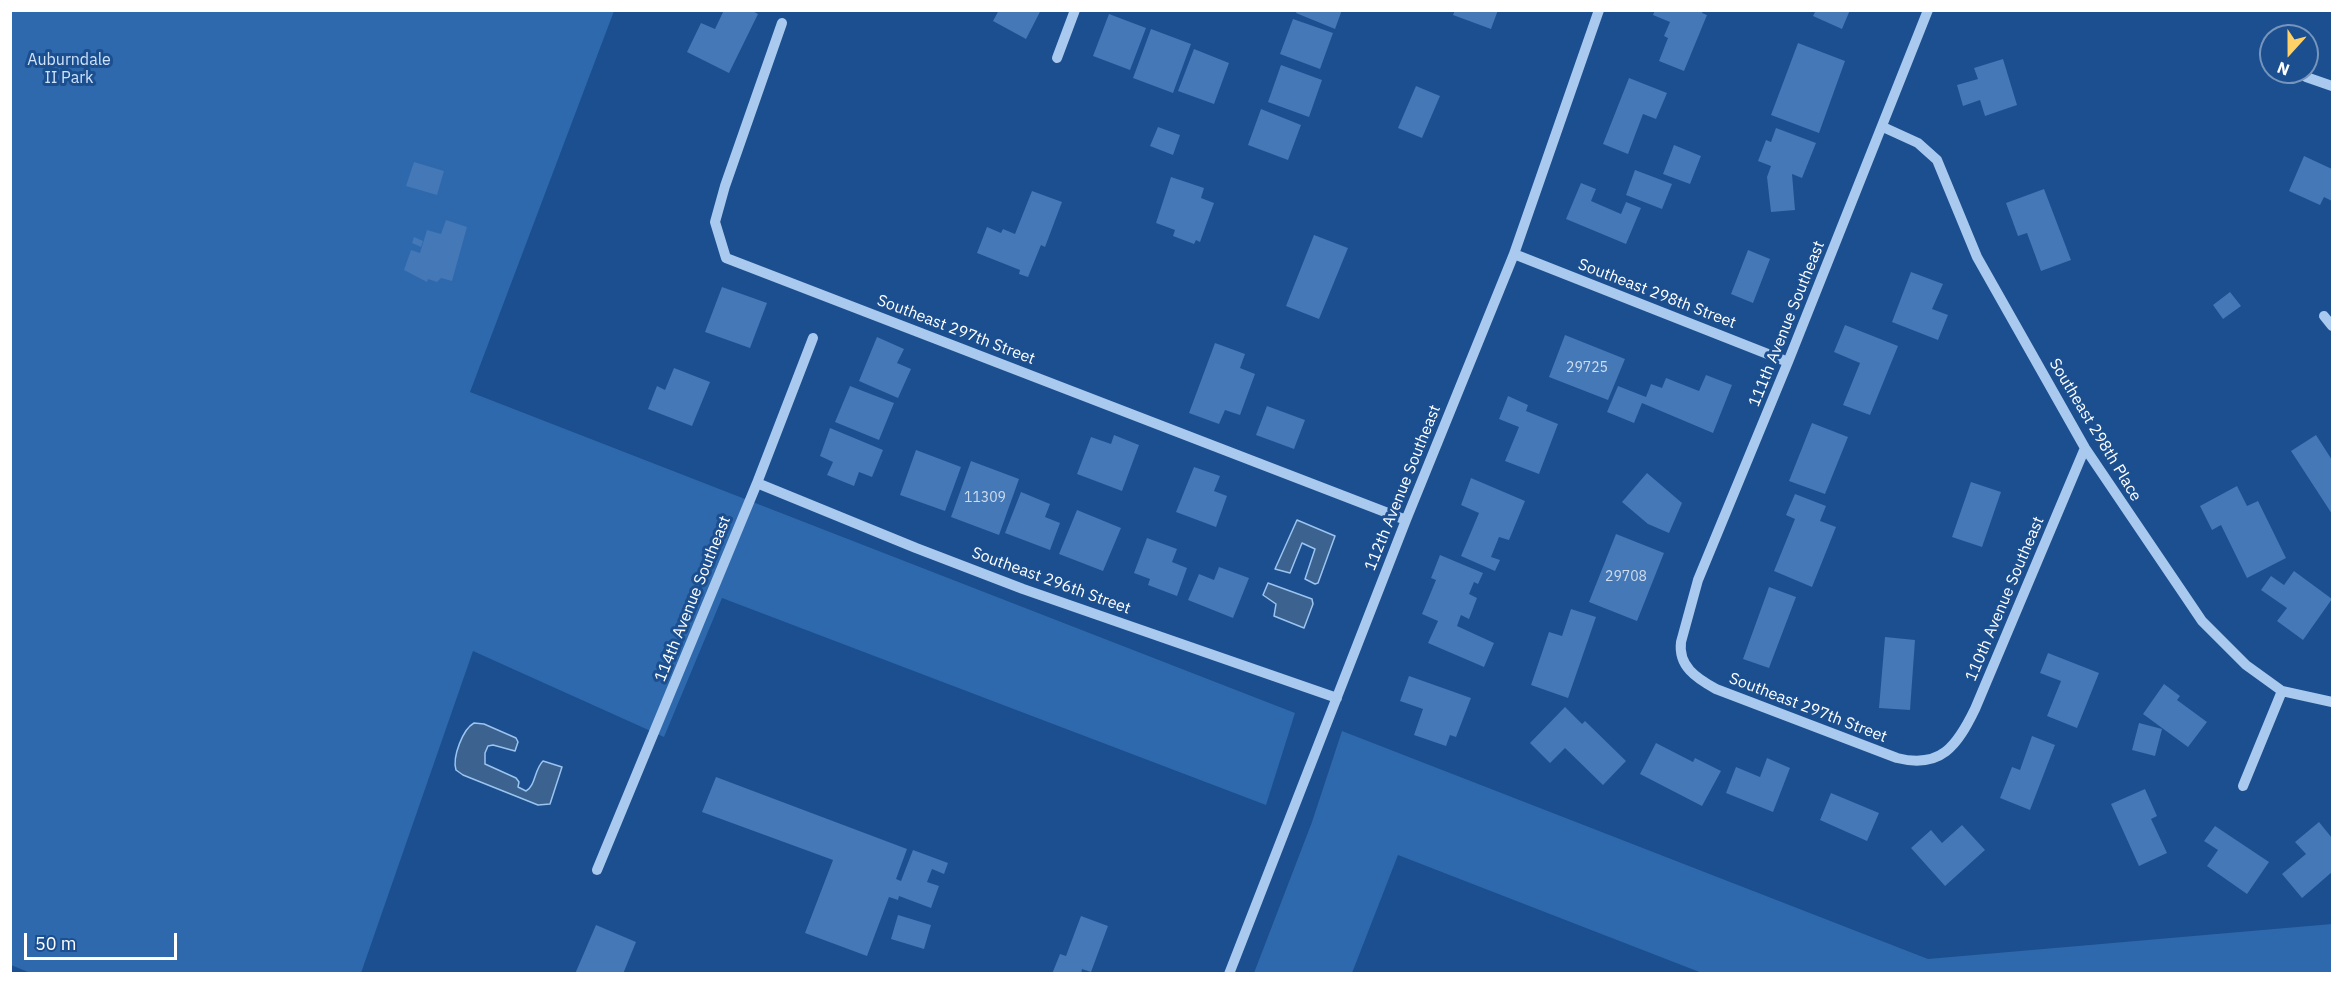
<!DOCTYPE html>
<style>
body{margin:0}
#map{position:relative;width:2343px;height:984px;overflow:hidden;background:#1b4f8f;font-family:"IBM Plex Sans",sans-serif}
canvas{display:block}
.frame{position:absolute;inset:0;border:12px solid #fff;pointer-events:none}
.north{position:absolute;left:2259px;top:24px;width:60px;height:60px;box-sizing:border-box;background:#1b4f8f;border:2px solid #7695bc;border-radius:50%;rotate:201deg;font-size:16px;font-weight:700;line-height:24px;text-align:center;color:#fff}
.north::after{content:'';display:block;margin:auto;width:21px;height:27px;background:#ffd166;clip-path:polygon(50% 0,100% 100%,50% 72%,0 100%)}
.scale{position:absolute;left:24px;top:933px;width:153px;height:27px;box-sizing:border-box;border:3px solid #fff;border-top:0;padding-left:8px;font-size:18px;line-height:21px;white-space:nowrap;color:#fff;-webkit-text-stroke:4px #1b4f8f;paint-order:stroke}
</style>
<div id="map">
<canvas width="2343" height="984"></canvas>
<div class="frame"></div>
<div class="north">N</div>
<div class="scale">50 m</div>
</div>
<script>
const context = document.querySelector('canvas').getContext('2d');
context.lineJoin = 'round';
function paint(path, color) { context.fillStyle = color; context.fill(path, 'evenodd'); }
function stroke(path, color, width, dash) { context.strokeStyle = color; context.lineWidth = width; context.lineCap = dash ? 'butt' : 'round'; context.setLineDash(dash || []); context.stroke(path); }
function drawText(font, color, halo, rows, align = 'center') {
  context.font = font + ' "IBM Plex Sans",sans-serif'; context.lineWidth = 6; context.setLineDash([]); context.textBaseline = 'middle'; context.strokeStyle = halo; context.fillStyle = color; for (const [text, x, y, turn = 0] of rows) {
    context.save(); context.translate(x, y); context.rotate((+turn || 0) * Math.PI / 180); context.textAlign = isNaN(turn) ? turn : align; if (halo) context.strokeText(text, 0, 0); context.fillText(text, 0, 0); context.restore();
  }
}
paint(new Path2D(`
 M10 11H614L470 392 1295 713 1266 805 722 598 664 737 473 651 361 973 33 974 11 965Z
 M1342 731 1928 959 2332 924V973H1702L1398 855 1352 973H1254L1312 822Z`), '#2e69ad');
const water = new Path2D(`
 M1297 520 1335 536 1318 583 1315 584 1305 579 1315 549 1302 543 1290 573 1275 569Z
 M1268 583 1312 599 1313 604 1304 628 1274 616 1276 604 1263 595Z
 M474 723 484 724 516 738 518 742 515 751 493 745 488 746 485 753V764L516 778 519 782 518 787 526 791C536 785 534 770 543 761L562 767 550 804 538 805 463 775 456 770C452 757 463 729 474 723Z`);
paint(water, '#3c6290');
stroke(water, '#9cc4f0', 1.5);
paint(new Path2D(`
 M724 10H751L758 14 729 73 687 52 701 23 715 29Z
 M999 10H1041L1026 39 993 21Z
 M1297 10H1342L1335 29 1296 13Z
 M1455 10H1498L1491 29 1453 15Z
 M1655 10H1703L1702 13 1707 15 1684 71 1659 61 1668 38 1664 36 1670 22 1653 15Z
 M1816 10H1850L1842 29 1813 16Z
 M1109 14 1146 28 1130 70 1093 56Z
 M1293 19 1333 33 1320 69 1280 54Z
 M1151 29 1191 44 1173 93 1133 78Z
 M1798 43 1845 61 1819 133 1771 115Z
 M1194 49 1229 63 1214 104 1178 91Z
 M2003 59 2017 105 1985 116 1980 100 1963 106 1957 85 1978 79 1974 68Z
 M1281 65 1322 80 1309 117 1268 102Z
 M1629 78 1667 93 1656 119 1643 114 1628 154 1603 144Z
 M1416 86 1440 96 1422 138 1398 128Z
 M1261 109 1301 125 1288 160 1248 145Z
 M1158 127 1180 135 1173 155 1150 146Z
 M1776 128 1816 143 1802 178 1792 174 1795 210 1771 212 1767 177 1771 166 1758 161 1766 140 1771 142Z
 M1674 145 1701 156 1690 184 1663 174Z
 M2304 156 2332 169V201L2324 197 2320 205 2289 191Z
 M414 162 444 171 437 195 406 186Z
 M1635 170 1672 184 1662 209 1626 195Z
 M1171 177 1204 188 1201 198 1214 203 1200 242 1196 240 1194 244 1173 236 1175 230 1156 223Z
 M1581 183 1596 189 1591 201 1621 214 1626 202 1641 208 1626 244 1566 219Z
 M2044 189 2071 260 2041 271 2027 233 2018 236 2006 203Z
 M1032 191 1062 202 1045 247 1041 245 1028 277 1019 274 1020 270 977 253 987 227 1001 233 1003 229 1015 234Z
 M446 220 467 227 452 281 441 278 437 282 428 279 427 282 404 270 411 250 420 253 427 230 441 234Z
 M1314 235 1348 248 1319 319 1286 306Z
 M414 237 423 241 421 247 412 243Z
 M1748 250 1770 259 1753 303 1731 294Z
 M1911 272 1943 284 1932 309 1948 315 1938 340 1892 322Z
 M722 287 767 303 750 348 705 332Z
 M2230 292 2241 306 2223 319 2213 305Z
 M1845 325 1898 346 1870 415 1843 405 1860 363 1834 352Z
 M1565 335 1625 359 1608 400 1549 377Z
 M877 337 904 349 897 363 911 369 898 398 859 381Z
 M1215 343 1245 354 1240 368 1255 374 1240 415 1225 410 1219 424 1189 413Z
 M674 368 710 382 692 426 648 409 657 386 665 390Z
 M1706 375 1732 385 1713 433 1642 403 1634 423 1607 412 1618 386 1646 397 1651 384 1662 388 1666 378 1699 391Z
 M850 386 894 403 879 440 835 422Z
 M1508 396 1528 405 1526 411 1558 424 1539 474 1505 461 1519 427 1499 419Z
 M1267 406 1305 420 1294 449 1256 435Z
 M1812 423 1848 437 1825 494 1789 481Z
 M830 428 883 450 872 477 859 472 854 486 827 475 833 462 820 456Z
 M1114 435 1139 445 1122 491 1077 474 1091 437 1111 444Z
 M2316 435 2332 460V514L2291 451Z
 M916 450 961 467 945 511 900 495Z
 M971 461 1019 479 999 535 951 517Z
 M1194 467 1220 476 1214 491 1227 496 1216 527 1176 512Z
 M1647 473 1682 503 1669 533 1648 524 1622 502Z
 M1471 478 1525 501 1509 540 1499 537 1491 557 1500 560 1495 571 1461 556 1479 513 1461 505Z
 M1971 482 2001 492 1982 547 1952 537Z
 M2237 486 2247 506 2258 501 2286 558 2247 578 2221 525 2212 530 2200 506Z
 M1021 492 1050 504 1045 517 1060 523 1050 550 1005 533Z
 M1795 494 1826 506 1820 521 1836 527 1812 587 1774 571 1795 519 1786 515Z
 M1077 510 1121 528 1103 571 1059 554Z
 M1616 534 1664 553 1637 621 1589 602Z
 M1147 538 1177 549 1172 562 1187 568 1177 596 1148 585 1150 579 1134 573Z
 M1440 555 1483 573 1478 584 1474 582 1469 594 1477 598 1469 619 1461 615 1457 626 1494 643 1484 667 1428 643 1438 621 1422 614 1436 580 1431 578Z
 M1219 567 1249 578 1233 618 1188 600 1199 574 1214 580Z
 M2294 571 2332 599 2303 640 2277 621 2287 608 2261 590 2271 576 2284 585Z
 M1769 587 1796 597 1769 668 1743 659Z
 M1571 609 1596 617 1568 698 1531 685 1549 632 1562 636Z
 M1885 637 1915 640 1910 710 1879 708Z
 M2048 653 2099 673 2077 728 2047 716 2061 681 2040 673Z
 M1409 676 1471 698 1456 737 1450 735 1446 746 1414 735 1423 709 1400 701Z
 M2164 684 2180 696 2177 700 2207 722 2188 747 2143 714Z
 M1565 707 1582 724 1585 721 1626 761 1603 785 1565 748 1550 763 1530 743Z
 M2139 723 2162 729 2155 756 2132 750Z
 M2032 736 2055 745 2030 810 2000 798 2012 767 2020 770Z
 M1656 743 1693 762 1695 758 1721 771 1702 806 1640 774Z
 M1767 758 1790 768 1773 812 1726 793 1736 767 1760 777Z
 M716 777 907 849 896 879 901 881 913 850 948 863 944 874 932 869 927 882 939 886 931 908 899 896 898 900 889 897 867 956 805 933 833 860 702 812Z
 M2145 789 2157 816 2151 819 2167 853 2139 866 2111 804Z
 M1831 793 1879 813 1867 841 1820 820Z
 M2319 822 2332 838V872L2302 898 2282 874 2306 854 2295 842Z
 M1962 825 1985 850 1945 886 1911 848 1931 830 1942 843Z
 M2215 826 2269 862 2247 894 2207 866 2218 850 2204 841Z
 M898 915 931 925 924 949 891 939Z
 M1081 916 1108 926 1091 972 1082 969 1081 974H1052L1060 954 1066 956Z
 M596 925 636 942 623 974H575Z`), '#4478b7');
stroke(new Path2D(`
 M1928 10 1788 362 1698 580 1681 642C1678 666 1696 678 1716 689L1897 758C1941 769 1957 746 1975 709L2085 448
 M782 23 725 186 715 222 726 258 1406 520
 M1057 58 1075 10
 M2306 77 2332 86
 M1883 127 1918 143 1937 160 1977 257 2085 448 2202 621 2246 665 2282 691 2332 702
 M1514 254 1788 362
 M2324 316 2332 326
 M757 483 916 548 1023 589 1337 698
 M2243 786 2282 691
 M597 870 757 483 813 338
 M1229 974 1406 520 1514 254 1599 10`), '#a9c9ee', 10);
drawText('14px', '#d0dded', null, [
 ["29725",1587,368],
 ["11309",985,498],
 ["29708",1626,577]
]);
drawText('16px', '#cfe3fa', '#1b4f8f', [
 ["Auburndale",69,60],
 ["II Park",69,78]
]);
drawText('16px', '#fff', '#1b4f8f', [
 ["Southeast 298th Street",1657,294,21],
 ["111th Avenue Southeast",1787,324,-68],
 ["Southeast 297th Street",956,330,21],
 ["Southeast 298th Place",2095,430,59],
 ["112th Avenue Southeast",1403,488,-68],
 ["Southeast 296th Street",1051,581,20],
 ["114th Avenue Southeast",693,599,-68],
 ["110th Avenue Southeast",2005,599,-67],
 ["Southeast 297th Street",1808,708,21]
]);
</script>
